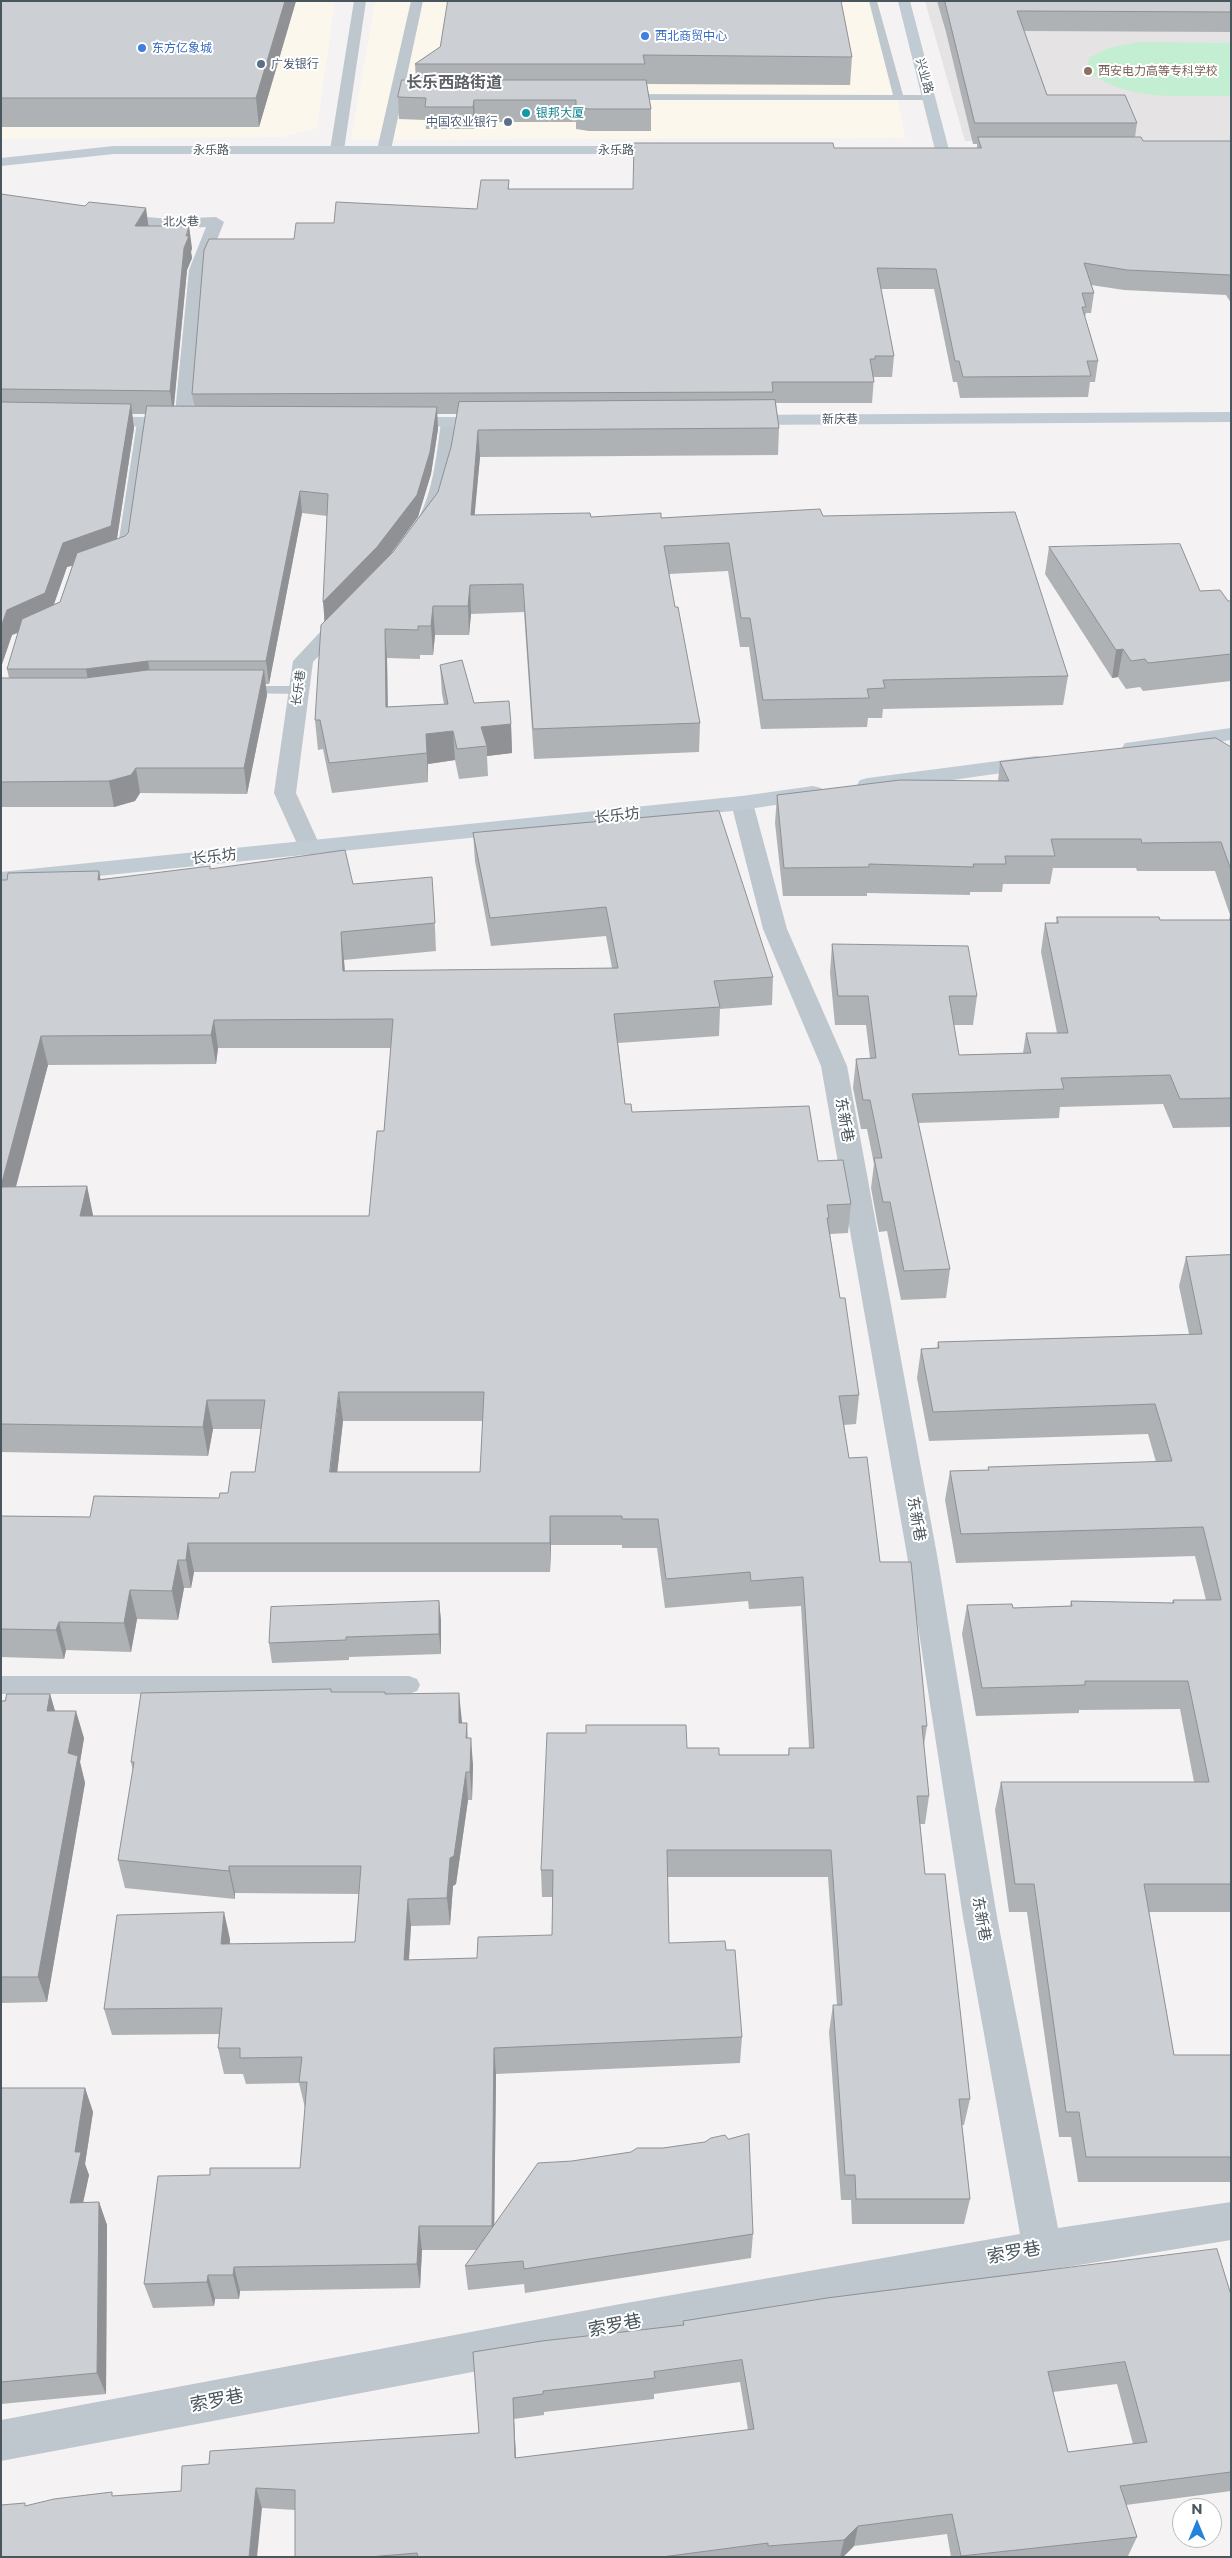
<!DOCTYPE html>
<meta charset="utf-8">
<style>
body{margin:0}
#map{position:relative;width:1232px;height:2558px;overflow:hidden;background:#f4f2f2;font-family:Montserrat,sans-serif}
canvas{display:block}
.frame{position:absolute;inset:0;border:2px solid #4a565e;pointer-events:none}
.north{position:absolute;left:1172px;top:2498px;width:50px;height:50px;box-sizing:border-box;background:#fff;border:1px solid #b7bbbf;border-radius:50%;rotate:0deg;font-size:14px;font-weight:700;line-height:20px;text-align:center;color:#4a565e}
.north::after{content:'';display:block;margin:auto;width:18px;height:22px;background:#2382dc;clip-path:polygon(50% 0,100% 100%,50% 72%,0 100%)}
</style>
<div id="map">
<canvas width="1232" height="2558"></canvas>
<div class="frame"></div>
<div class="north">N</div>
</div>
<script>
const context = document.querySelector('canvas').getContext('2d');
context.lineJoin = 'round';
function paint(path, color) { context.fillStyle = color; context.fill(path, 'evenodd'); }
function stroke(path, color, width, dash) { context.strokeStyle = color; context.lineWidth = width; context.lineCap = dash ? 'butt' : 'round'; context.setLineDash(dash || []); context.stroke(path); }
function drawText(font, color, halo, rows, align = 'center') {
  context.font = font + ' Montserrat,"Noto Sans SC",sans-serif'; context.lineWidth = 4; context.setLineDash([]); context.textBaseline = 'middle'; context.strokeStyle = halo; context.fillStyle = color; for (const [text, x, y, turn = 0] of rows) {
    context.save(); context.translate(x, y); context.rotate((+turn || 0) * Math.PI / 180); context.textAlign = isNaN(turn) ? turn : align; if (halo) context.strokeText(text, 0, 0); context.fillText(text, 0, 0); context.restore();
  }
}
paint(new Path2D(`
 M1 1H335L317 128 283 137 1 139Z
 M375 1H879L905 138 351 140Z`), '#fcf7ed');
paint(new Path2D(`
 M925 1H1231V141H965Z`), '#e5e3e3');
paint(new Path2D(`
 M1139 42 1231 43V96C1183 95 1126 103 1087 70L1089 58 1108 48Z`), '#c3eed1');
paint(new Path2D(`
 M869 1H877L903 95H930L935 98 933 100H623L618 97 623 94 893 95Z
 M143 418 149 422 130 554 116 561 109 557 117 552 137 422Z
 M242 686H299L306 690 299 694 237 693 235 690Z
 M1 1676H409L417 1679 420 1685 417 1691 409 1694H1Z`), '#bec7cd');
paint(new Path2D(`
 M354 1H366L344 150 337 154 330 150Z
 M411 1H423L391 150 384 154 377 150Z
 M112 214 170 219 216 217 224 222 205 270 192 423 189 427H177L174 423 189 270 206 227 170 229 107 222 104 219Z
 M450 417 456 418 459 422C454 460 451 499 429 532H415L413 528C433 496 436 459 441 422L444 418Z
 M345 611 352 613 355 617 313 662 296 793 321 848 318 853 310 855 302 853 299 848 274 793 293 661 338 613Z
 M742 796 750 798 753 803 787 929 847 1066 937 1555 997 1917 1058 2228 1231 2202V2240L769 2316 1 2461V2420L615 2305 1020 2234 963 1917 907 1555 821 1066 763 929 731 803 734 798Z`), '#bec7cd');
paint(new Path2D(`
 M898 1H910L949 150 947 153 942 154 935 150Z
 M114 146H672L679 150 672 154H114L1 166V158Z
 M1231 412V422L740 425 734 424 731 420 734 416 740 415Z
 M97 416 182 418 188 419 191 423 188 427 182 428 91 425 88 421 91 417Z
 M400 417H492L498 418 501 422 498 426 492 427 394 426 391 422 394 418Z
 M1231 728V740L1133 754 1125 753 1122 748 1125 743 1133 742Z
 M1036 756 1044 757 1047 762 1044 767 868 792 860 790 857 785 860 780 868 778Z
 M813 786 821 788 824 793 821 798 742 810 1 886V872L742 796Z`), '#c0cbd4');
paint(new Path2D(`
 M1 1H296L259 127H1Z
 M937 1H1231V32L1024 31 1047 95 1137 123 1135 137 1143 141H1231V303L1226 295 1124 290 1091 285 1094 293 1091 313H1086L1085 317 1098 361 1095 382H1090L1088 397 960 398 957 382H953L934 289H881L894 356 892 377H874L872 403H776L779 428 778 455 480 457 474 515 661 518 823 516 1068 676 1063 705 883 709 882 718H868L867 727 761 729 749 647H740L728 571 669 574 675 607 700 723 699 752 534 759 524 612 471 614 469 635H435L433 655H420V659L387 658 388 707 444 704 442 694 440 665 474 703 511 724 512 753 487 756 488 776 459 779 455 760 428 764V782L332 793 323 749 318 750 315 720 324 621 327 516 302 513 269 684H265L267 695 247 794 140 793 135 801 114 807H1V678H9L7 669 18 633 12 635 1 667V194L149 226 192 248 191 252 192 258 187 270 174 406H194L192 394 294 239 334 223 477 209 509 180V189H633L834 148H977V144H973L946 32ZM132 414H146L128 533 125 536 117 539 134 428ZM437 414H457L451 447 438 492 393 552 388 557 418 517 431 474 438 429ZM72 566 60 602 54 604 67 567Z
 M440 47 852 57 850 85 647 84 651 109V131H589L576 129V122H475L474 129H426L425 120 399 119 398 97 416 80 415 64Z
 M1049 547 1200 591 1228 601H1231V681L1143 691 1140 687 1126 689 1118 677 1112 678 1045 574Z
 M1228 747H1231V1127L1173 1128 1163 1104 1060 1107 1059 1118 918 1123 950 1269 946 1298 901 1300 887 1231 879 1232 871 1188 874 1164 867 1129H861L853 1088 856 1059 870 1058 866 1025H835L830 973 832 944 977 996 973 1025H954L959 1055 1023 1053 1026 1033H1057L1041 952 1045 923H1056L1057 917 1160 920H1229L1230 915 1215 871H1137L1136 868H1053L1050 884H1003L1002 892H970V895L867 893V896H783L775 823 777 795 998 781 1000 762Z
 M473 833 773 977 772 1005 720 1009 719 1036 618 1043 625 1104 632 1112 818 1161 851 1204 848 1233 830 1234 840 1298 859 1395 856 1424 844 1425 849 1458 927 1726 924 1745 929 1796 925 1824H920L925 1874 970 2099 964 2125H962L970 2199 964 2224H852L851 2200H841L829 2032 833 2005H837L828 1877H668L669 1943 726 1950 742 2037 740 2063 496 2074 494 2225 753 2234 751 2258 525 2293 524 2284 468 2290 465 2266 477 2250H422L420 2288 240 2291 239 2299H215L214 2306 153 2308 144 2284 210 2175 300 2168 305 2108 299 2083 246 2084 243 2074H224L218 2048 219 2034 112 2035 104 2009 230 1939V1944L355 1942 359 1894 235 1893V1899L125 1888 118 1860 133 1771 131 1762 331 1689V1692L385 1694 462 1723H467L468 1738 473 1765 472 1800H468L456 1884 453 1886 450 1925 411 1926 409 1960 477 1958 552 1935 553 1897H542L541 1870 687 1748 719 1755H788L789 1748H809L801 1606 749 1609 748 1601 665 1608 657 1548H622V1545H551L550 1572H194L191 1588H184L178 1620 137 1619 131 1652 66 1650 64 1659 1 1657V1516L90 1517 219 1498 228 1493 255 1472 261 1429H213L208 1456 1 1452V880L101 879 210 869 353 884 434 905 436 951 344 960 345 971 612 968 606 936 491 946 475 861ZM218 1048H391L384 1131 369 1216H93L87 1186 16 1187 48 1065 216 1064ZM343 1421H483L480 1472H337Z
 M1231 1255V1912H1149L1174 2055H1231V2182H1078L1071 2137H1059L1027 1912H1009L995 1810 1001 1782H1194L1180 1709 1079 1710V1713L976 1716 962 1634 967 1605 1013 1608 1070 1606 1071 1601 1172 1603 1173 1600H1206L1195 1556 956 1563 945 1500 950 1471 988 1470V1467L1156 1462 1148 1434 929 1441 917 1378 921 1349 937 1348 938 1342 1189 1334 1179 1286 1186 1257Z
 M439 1601 441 1621V1654L349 1657V1660L272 1663 269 1643Z
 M50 1694 55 1711 84 1738 80 1762 85 1783 47 2002 1 2003V1701Z
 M1 2088H85L93 2112 85 2164 89 2175 83 2203 99 2202 107 2225 106 2394 1 2404Z
 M1231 2295V2491L1126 2505 1137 2537 1128 2556 951 2557 947 2534 854 2546 843 2557H295V2510L262 2508 27 2506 114 2496 181 2491 209 2464 479 2433 473 2352 683 2325V2321ZM740 2382 748 2430 516 2458 514 2419 544 2415V2412L654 2399V2394ZM1117 2384 1133 2444 1068 2452 1053 2392Z`), '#afb2b5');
paint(new Path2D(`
 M285 1H296L259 127 256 98Z
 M474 100 475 122 474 129 473 107Z
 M146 208 149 230 135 226Z
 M189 226 192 248 191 252 192 258 187 270 173 414 170 391 184 248Z
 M131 404 134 428 115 551 67 567 49 618 12 635 1 667V627L7 610 63 543Z
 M437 407 438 429 431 474 418 517 379 570 325 625 323 602Z
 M478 430 480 457 472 544 471 515Z
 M300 491 302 513 269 684 266 661Z
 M470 585 471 614 469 635 468 606Z
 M433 606 435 635 433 655 431 626Z
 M385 629 387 658 388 737 386 707Z
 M1123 649 1118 677 1112 678 1116 650Z
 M148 661 152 684 90 692 86 669Z
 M264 670 267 695 247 794 244 768Z
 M511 724 512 753 487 756V746L481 727Z
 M453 731 455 760 428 764V782L426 734Z
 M136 768 140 793 135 801 114 807 109 781Z
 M99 871 104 899 98 880Z
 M341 932 344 960 346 1000 343 971Z
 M214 1020 218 1048 216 1064 211 1035Z
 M41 1036 48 1065 8 1216 1 1186Z
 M87 1186 93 1215 87 1245 80 1216Z
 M339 1392 343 1421 334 1501 330 1472Z
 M207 1400 213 1429 208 1456 203 1427Z
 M550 1516 551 1545 550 1572Z
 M188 1543 194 1572 191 1588 186 1560Z
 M178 1560 184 1588 178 1620 172 1591Z
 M130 1590 137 1619 131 1652 124 1623Z
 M439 1601 441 1621V1654L439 1634Z
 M59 1622 66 1650 64 1659 56 1630Z
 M459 1693 462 1722 461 1751 459 1723Z
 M50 1694 58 1721 47 1711Z
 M76 1711 84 1738 80 1762 85 1783 47 2002 38 1977 68 1753Z
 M471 1738 473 1765 472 1800 470 1772Z
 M466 1772 468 1800 456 1884 453 1886 450 1925 447 1898 450 1858Z
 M229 1866 235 1893V1899L229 1871Z
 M408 1899 411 1926 407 1987 404 1960Z
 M224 1912 230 1939 227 1971 221 1944Z
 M494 2048 496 2074 494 2250 492 2226Z
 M85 2088 93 2112 85 2164 89 2175 78 2226 70 2203 75 2152Z
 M99 2202 107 2225 106 2394 97 2373Z
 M419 2226 422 2250 420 2288 417 2264Z
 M234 2267 240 2291 239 2299 233 2275Z
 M208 2275 215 2299 214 2306 207 2282Z
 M513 2398 514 2419 517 2479 515 2458Z
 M256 2488 262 2508 257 2557H249Z
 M858 2526 854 2546 843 2557H840L844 2540Z`), '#8f9194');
const building = new Path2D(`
 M1 1H285L256 98H1Z
 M448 1H841L852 57 643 55 645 64H415L440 47Z
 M945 1H1231V12L1017 11 1047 95H1125L1137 123H975Z
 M402 80H646L651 109H589L576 107V100H474L473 107H425L426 98 398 97Z
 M978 137H1141L1143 141H1231V276L1230 275 1127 270 1084 263 1094 293H1082L1086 307H1082L1098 361H1087L1091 376 963 377 959 361H955L936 269 877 268 894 356H875V359H870L874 382H772L773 392 192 394 204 250 209 239H294L296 223H334L336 202 477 209 481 180H509L508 189H633L634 143H833L834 148H981Z
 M1 194 85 206 89 202 146 208 135 226H189L186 236H189L184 248 170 391 1 389Z
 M775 400 779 428 478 430 471 515 590 513 591 517 661 513V518L820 509 823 516 1015 512 1068 676 883 680 885 688 867 689 869 698 763 700 750 618H741L729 543 664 546 675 607H678L700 723 533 729 523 584 470 585 468 606H433L431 626H418V630L385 629 386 707 448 704 440 665 462 660 474 703 509 701 511 724 481 727 487 746 457 749 453 731 426 734 427 753 329 763 320 720H315L321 625 393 552 438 492 451 447 459 402Z
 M1 402 131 404 111 526 63 543 45 593 7 610 1 627Z
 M147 406 437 407 430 452 417 495 377 547 323 602 328 494 300 491 266 661H148L86 669H7L22 619 60 602 77 553 125 536 128 533Z
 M1180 544 1200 591 1220 590 1228 601H1231V654L1148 663 1145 659 1131 661 1123 649 1116 650 1049 547Z
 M148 670H264L244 768H136L131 775 109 781 1 782V678H85Z
 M1216 738 1231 747V870L1221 842 1142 843 1141 839H1051L1055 856H1005L1006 864H973L974 867 869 864V867L784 868 777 795 900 780 1009 781 1000 762Z
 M719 811 773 977 714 981 720 1007 614 1014 625 1104H631L632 1112 809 1106 818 1161 843 1160 851 1204 827 1205 829 1218H827L840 1298H845L859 1395 839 1396 849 1458 867 1457 880 1562H911L927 1726H922L929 1796H917L925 1874H945L970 2099H959L970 2199H856L855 2175H845L833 2005H842L831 1850H667L669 1943 725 1941 726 1950H735L742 2037 494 2048 492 2226H419L417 2264 234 2267 233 2275H208L207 2282 144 2284 158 2176 210 2175V2168H300L307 2082H299L302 2057 240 2058V2048H218L222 2008 104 2009 117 1915 224 1912 221 1944 355 1942 361 1866H229V1871L118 1860 134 1762H131L141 1693 331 1689V1692H385V1694L459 1693V1723H467L466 1738H471L470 1772H466L454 1856 450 1858 447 1898 408 1899 404 1960 477 1958 478 1937 552 1935 553 1870H541L547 1733H586V1725H686L687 1748H719V1755H789V1748H814L803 1577 751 1581 750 1572 666 1579 658 1519H622V1516H550V1543H188L186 1560H178L172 1591 130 1590 124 1623 59 1622 56 1630 1 1629V1516L90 1517 94 1496 219 1498 220 1493H228L231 1472H255L265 1400H207L203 1427 1 1424V1187L87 1186 80 1216H369L377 1131H384L393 1019 214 1020 211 1035 41 1036 1 1186V880H7L8 873 99 871 98 880 210 866V869L345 850 353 884 432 877 435 923 341 932 343 971 618 968 606 907 490 918 473 833ZM339 1392H484L480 1472H330Z
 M1057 917H1159L1160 920H1231V1098L1180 1099 1170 1075 1061 1078 1064 1089 912 1094 950 1269 904 1271 890 1202H883L874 1158H882L870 1100H863L856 1059 876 1058 868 996H838L832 944 968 946 977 996H949L959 1055 1031 1053 1026 1033H1068L1045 923H1058Z
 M1231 1255V1884H1144L1174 2055H1231V2157H1086L1079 2112H1066L1034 1884H1015L1001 1782H1209L1188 1681H1085V1685L982 1688 967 1605 1012 1604 1013 1608 1072 1606 1071 1601 1174 1603 1173 1600H1221L1203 1527 961 1534 950 1471 989 1470 988 1467 1172 1461 1155 1404 933 1412 921 1349 939 1348 938 1342 1202 1334 1186 1257Z
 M439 1601V1634L346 1637V1640L269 1643 271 1607Z
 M7 1694H50L47 1711H76L68 1753 78 1756 38 1977H1V1701H5Z
 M1 2088H85L75 2152H81L70 2203 99 2202 97 2373 1 2382Z
 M749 2134 753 2234 524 2269 523 2261 465 2266 538 2163 572 2161 631 2152 637 2148H663L705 2142 711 2138 725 2135 728 2139Z
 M1217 2249 1231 2295V2472L1120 2486 1137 2537 961 2556 952 2514 858 2526 844 2540 768 2546V2543L662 2557H418L417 2553 369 2557H295V2490L256 2488 249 2557H1V2505L25 2503V2506L54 2499 112 2492V2496L181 2491 182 2466 209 2464 210 2451 479 2433 473 2352 542 2341 684 2325 683 2321 827 2298ZM742 2360 754 2429 515 2458 513 2398 543 2394V2391L655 2378 654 2372ZM1125 2362 1147 2442 1068 2452 1048 2372Z`);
paint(building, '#cccfd3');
stroke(building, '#8f9194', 1);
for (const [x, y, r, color] of [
 [645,36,5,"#3f7fe0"],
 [142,48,5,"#3f7fe0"],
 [261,64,5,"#5c6f8a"],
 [1088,71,5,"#8d6e63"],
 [526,113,5,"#0f9aa8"],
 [508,122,5,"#5c6f8a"]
]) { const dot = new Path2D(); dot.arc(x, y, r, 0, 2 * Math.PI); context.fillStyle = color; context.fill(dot); stroke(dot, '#fff', 2); }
drawText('12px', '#366cbe', '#fff', [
 ["西北商贸中心",655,36],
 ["东方亿象城",152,48]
], 'left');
drawText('12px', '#4e5e75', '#fff', [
 ["广发银行",271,64],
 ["中国农业银行",498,122,"right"]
], 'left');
drawText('12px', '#785e54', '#fff', [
 ["西安电力高等专科学校",1098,71]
], 'left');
drawText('12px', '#4a565e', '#fff', [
 ["兴业路",924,76,75],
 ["永乐路",211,150],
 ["永乐路",616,150],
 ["北火巷",181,222,-1],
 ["新庆巷",840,419],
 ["长乐巷",299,688,-82]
]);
drawText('12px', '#0d838f', '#fff', [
 ["银邦大厦",536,113]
], 'left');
drawText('15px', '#4a565e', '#fff', [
 ["长乐坊",617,816,-6],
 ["长乐坊",214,857,-6],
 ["东新巷",844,1120,80],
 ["东新巷",916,1519,80],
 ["东新巷",981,1919,80]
]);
drawText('bold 16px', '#5e6266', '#fff', [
 ["长乐西路街道",454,83]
]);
drawText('18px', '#4a565e', '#fff', [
 ["索罗巷",1014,2253,-10],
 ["索罗巷",615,2326,-11],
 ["索罗巷",217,2401,-11]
]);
</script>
